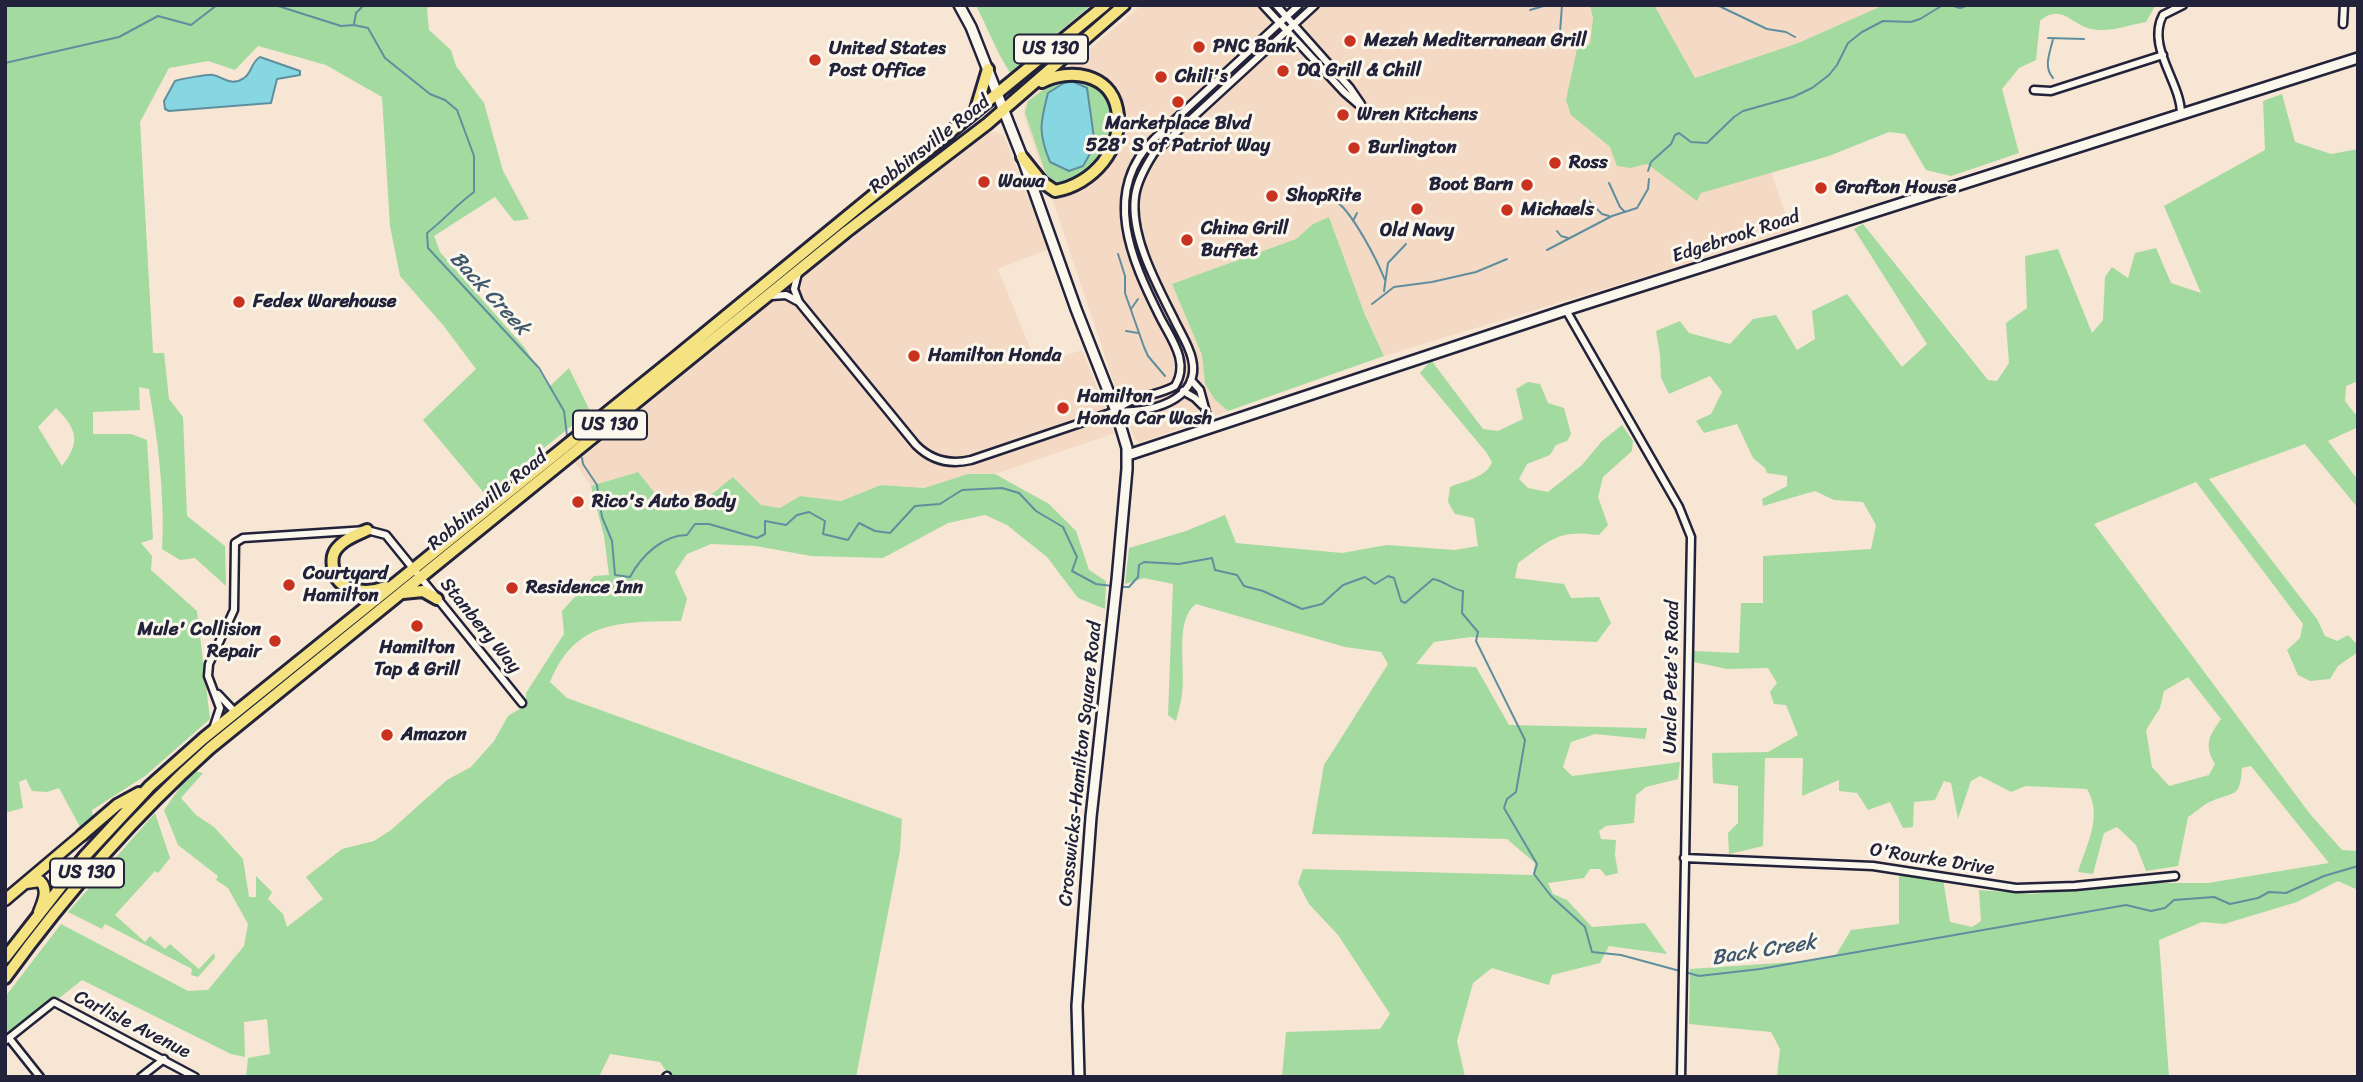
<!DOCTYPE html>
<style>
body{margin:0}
#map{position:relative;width:2363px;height:1082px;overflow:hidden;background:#f7e6d4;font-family:Sriracha,sans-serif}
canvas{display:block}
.frame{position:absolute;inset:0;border:7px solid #22223b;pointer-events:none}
</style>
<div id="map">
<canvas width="2363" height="1082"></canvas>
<div class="frame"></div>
</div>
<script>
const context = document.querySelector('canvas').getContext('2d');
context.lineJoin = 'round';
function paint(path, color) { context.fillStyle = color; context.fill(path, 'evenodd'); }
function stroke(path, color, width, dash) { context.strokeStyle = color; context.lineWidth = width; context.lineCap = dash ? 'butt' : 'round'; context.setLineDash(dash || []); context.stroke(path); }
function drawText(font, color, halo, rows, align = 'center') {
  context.font = font + ' Sriracha,sans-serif'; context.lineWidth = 6; context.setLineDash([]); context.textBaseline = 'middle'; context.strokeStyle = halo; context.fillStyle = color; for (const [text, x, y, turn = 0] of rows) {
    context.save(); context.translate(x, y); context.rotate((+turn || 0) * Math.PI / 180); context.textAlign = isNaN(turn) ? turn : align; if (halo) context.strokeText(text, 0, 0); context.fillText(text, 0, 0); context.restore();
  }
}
paint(new Path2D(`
 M1142 5H1590L1593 18 1590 44 1571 115 1610 147 1630 168 1647 164 1697 200 1700 193 1771 172 1791 230 1663 271 1384 356 1365 315 1329 217 1313 224 1296 239 1172 284 1202 355 1205 384 1215 400 1228 411 1139 443 1134 437 1116 389 1023 113 1026 102Z
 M1654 5H1884L1798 43 1695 78Z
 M997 132 1004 136 1049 249 998 269 1037 365 1082 350 1115 433 995 474H968L924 488 881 485 841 501 800 496 780 508 761 505 733 477 700 502 689 505 663 503 638 472 591 486 575 463 820 263 988 133Z`), '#f4dac4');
paint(new Path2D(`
 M5 5H431L427 9 429 30 451 50 456 66 484 103 503 171 529 219 514 221 495 197 434 236 440 252 525 348 549 387 569 368 590 411 488 493H484L423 420 476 369 443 325 400 276 390 226 382 97 326 65 258 46 235 70 208 61 169 68 140 122 153 353H164L169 399 183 417 187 516 225 546 226 586 195 558 180 560 162 549C165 496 158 441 149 389L139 387 140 410 93 412V434H131L147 440 153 539 141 543 152 556 151 570 197 611 210 719 145 776 92 810 93 817 80 827 59 788 47 792 32 791 26 779 19 782 23 808 5 813ZM56 408C77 429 81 442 62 466L38 427Z
 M976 5H1091L1010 73 999 54Z
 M1590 5H1654L1695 78 1798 43 1884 5 2155 6 2146 22C2130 25 2107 33 2091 29 2070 24 2062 3 2040 21L2036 60 2019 68 2002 89 2019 153 1951 176 1926 170 1905 134 1889 132 1829 156 1701 193 1697 201 1647 164 1630 168 1617 166 1610 147 1571 115 1566 100 1577 49 1590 44 1593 18Z
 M1077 77C1089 82 1101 86 1108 97 1130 133 1093 184 1055 186L1048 180 1025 113 1028 101 1060 78Z
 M2282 94 2295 142 2331 154 2358 149V381L2346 386 2345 401 2355 414 2358 413V427L2328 441 2358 480V508L2305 444 2209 479 2317 619 2325 636 2337 641 2348 635 2358 645V652L2338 666 2330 679 2310 681 2298 675 2287 650 2300 638 2303 624 2196 482 2094 524 2310 814 2342 850 2358 851V890L2338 881 2297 902 2224 924 2202 922 2159 940 2169 1077H1777L1780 1049 1771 1032 1689 1024 1690 969 1809 961 1836 955 1851 930 1899 924V870L1943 879 1950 922 1972 927 1981 921 1979 890 2032 894 2138 883H2208L2329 863 2251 766 2242 768C2240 799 2234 791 2212 801 2204 804 2196 812 2188 817L2178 866 2146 871 2136 845 2117 827 2104 833 2093 874 2078 872C2087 843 2103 817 2087 789L2026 786 2011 792 1980 776 1971 781 1958 819 1951 783 1944 781 1935 800 1914 802 1913 827 1903 828 1890 802 1868 810 1857 793 1839 791V780L1802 796 1803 758H1765L1763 846 1729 854 1728 833 1738 823V786L1713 783 1712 753 1768 752 1798 735 1786 705 1774 704 1770 692 1777 683 1768 668 1727 669 1694 662 1693 651 1739 653 1741 603H1763V556L1871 549 1876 525 1863 502 1834 500 1815 491 1763 506 1762 499 1787 486V476L1767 473 1765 468 1753 458 1737 424 1704 433 1696 421 1711 414 1722 392 1710 376 1669 394 1661 378 1660 355 1656 331 1680 321 1689 333 1730 344 1753 319 1776 315 1797 350 1815 339 1812 311 1847 294 1902 367 1927 344 1854 229 1863 224 1988 380 1997 381 2009 363 2006 323 2027 308 2025 256 2058 249 2092 333 2103 320 2105 277 2112 267 2128 278 2135 253 2156 248 2171 283 2201 293 2164 206 2265 150 2263 101ZM2188 677 2221 719C2210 735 2203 744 2215 764L2209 775 2169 786 2152 767 2146 730 2160 708 2164 691Z
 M1329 217 1365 315 1384 356 1228 411 1215 400 1205 384 1202 355 1172 284 1296 239 1313 224Z
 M1431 360 1483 429 1498 431 1523 419 1516 389 1528 382 1540 384 1548 403 1564 408 1571 434 1567 441 1556 445 1550 455 1527 464 1519 479 1528 488 1548 492 1582 465 1602 441 1622 425 1633 441 1632 451 1603 477 1598 497 1608 525 1599 535C1558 529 1550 540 1518 563L1515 578 1564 584 1571 598 1599 597 1611 623 1597 642 1471 637 1434 642 1416 664 1476 667 1509 725 1647 728 1645 739 1595 734 1571 742 1563 767 1572 776 1680 762 1678 779 1646 787 1636 795 1634 823 1606 826 1599 831 1601 839 1616 840 1615 855 1618 873 1606 876 1600 869H1590L1584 878 1548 883 1553 894 1567 900 1592 927 1645 923 1667 954 1609 946 1600 963 1552 975 1549 985 1492 968 1473 983 1457 1041 1465 1077H1282L1286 1032 1380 1029 1390 1014 1338 935 1309 904 1298 883 1303 869 1533 875 1535 863 1507 839 1312 834 1324 765 1388 664 1381 652 1345 647 1196 604C1174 619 1186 669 1182 694 1181 703 1178 712 1176 721L1168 715 1173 584 1144 578 1125 584 1129 548 1186 531 1225 515 1236 543 1342 553 1387 545 1455 550 1478 546 1474 518 1455 514 1448 502 1450 487C1464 481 1486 478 1492 462L1486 452 1420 373Z
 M638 472 663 503C703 507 702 501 733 477L761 505 780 508 800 496 841 501 881 485 924 488 968 474H995L1049 504 1076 531 1089 570 1106 581 1105 609 1078 598 1047 557 1007 525 985 515 948 523 883 558 811 556 756 546 711 544 687 554 675 572 687 599 681 621C621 622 576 619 550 682L567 698 902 819 900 851 856 1077H670L660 1062 610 1054 599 1077H246L248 1058 270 1054 267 1019 244 1022 245 1057 231 1054 82 980 5 1041V997L61 924 188 991 208 990 244 946 248 924 228 888 216 880 218 876 178 845 164 810 186 779 195 771 203 773 181 798 196 815 214 827 243 859 249 897H256V876L272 892 268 899 283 914 287 927 323 899 306 877 342 849 374 841 391 830 447 780 471 767 494 741 508 716 526 705V693L564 634 562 611 594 576 609 575 604 536 591 486Z
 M155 813 170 858 158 873 155 871 115 915 145 942 150 936 165 949 170 944 199 969 214 953 215 958 198 977 191 975 192 969 105 924 102 929 68 912Z`), '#a3da9f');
const water = new Path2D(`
 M260 57 300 71V75L277 79 271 103 169 111 165 109 164 101 175 81C180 79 209 74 213 75 223 77 231 87 244 78 252 73 251 62 260 57Z
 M1072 81 1087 88 1095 145 1083 166 1069 171 1050 162C1038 132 1040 124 1048 93L1064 83Z`);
paint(water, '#87d7e2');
stroke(water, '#5f8f9f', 2);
stroke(new Path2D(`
 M275 5 341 26 354 25 368 28 385 58 430 94 445 100 457 110 474 156V192C456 205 444 220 427 233L428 248 539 368 564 411 567 436
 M1717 5 1767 29 1786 32 1795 37
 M1950 5 1960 8 1969 5
 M1530 10 1547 5
 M354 24 356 13 363 6 373 5
 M2048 38 2084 39
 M2053 39C2050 53 2043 66 2053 78
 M1559 46 1562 5
 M5 63 119 37 158 16 191 25 217 5
 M1648 171 1651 162 1671 144 1675 135 1679 133 1691 142 1707 143 1734 117 1743 111 1793 97 1812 88 1829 75 1837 65 1848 43 1862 32 1883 21 1911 22 1920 19 1943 5
 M1609 183 1620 207 1625 212
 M1334 200C1351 209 1377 260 1385 280
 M1588 200 1602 214 1609 216
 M1353 221 1357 213
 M1557 231 1561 236 1568 238
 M1547 250 1612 216 1637 208 1648 189 1649 179
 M1118 254 1125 276V293L1144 347 1148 356 1165 376
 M1384 291 1388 263 1406 244
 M1372 304 1394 287 1432 282 1476 272 1507 259
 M1131 309 1138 299
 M1126 331 1138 333
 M582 458 583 464 597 485 602 517 612 541 615 575 630 577C641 556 663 535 687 535L695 524H709L757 538 765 534V521L786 525 797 515 809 512 825 521 823 534 848 540 859 523 875 531 890 533 915 506 940 504 962 490 1002 488 1019 493 1036 511 1063 527 1077 557 1072 571 1096 584 1112 586
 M1121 587H1129L1138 577 1139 565 1144 562 1179 564 1212 558 1215 570 1237 575 1244 586 1263 591 1302 609 1322 604 1343 585 1365 577 1375 584 1388 576 1394 578 1401 601 1405 603 1433 579C1445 581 1451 589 1463 591L1462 613 1478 632 1476 641 1525 740 1516 792 1507 799 1504 808 1537 864 1534 874 1551 896 1585 927 1592 952 1621 955 1680 971
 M1685 972 1699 976 1760 969 2126 905 2151 911 2165 908 2174 900 2214 897 2230 904 2258 898 2269 892 2286 893 2324 876 2358 866`), '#5f8f9f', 2);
const street = new Path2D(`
 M1263 5 1344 92 1366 111
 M1276 5 1350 88 1361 104
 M2343 24 2344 5
 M2034 90 2051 91 2163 55
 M2181 114C2181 82 2146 47 2163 15L2183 5
 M798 273 794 289 799 302 916 445C932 461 950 465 971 460L1116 411C1147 414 1202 401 1192 359 1189 345 1180 332 1174 319 1157 285 1130 236 1135 197 1137 181 1145 167 1154 153L1315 5
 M771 296 786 295 797 301
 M1566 310 1679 507 1691 537 1681 1077
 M1191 380 1200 390 1210 427
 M1183 391 1195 398 1202 405
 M1116 411C1132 395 1156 397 1175 386 1190 362 1171 339 1160 317 1131 259 1101 192 1154 139L1299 5
 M218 694 235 712
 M213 729 220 708 208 676 209 664 234 610 235 543 243 538 367 530 386 535 522 703
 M1684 858 1873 866 2016 888 2075 886 2175 876
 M9 1038 40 1077
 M5 1041 54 1002 195 1077
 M141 1077 164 1059
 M666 1077 667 1076`);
const secondary = new Path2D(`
 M959 5 971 27 1022 157 1076 309 1116 411 1127 448V469L1117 580 1091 817 1077 1006 1079 1077
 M1128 455 1566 310 2358 58`);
const primary = new Path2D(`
 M26 883 40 881C49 890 43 902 39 912
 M5 900 82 835`);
const highway = new Path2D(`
 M976 109 988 69
 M1022 157 1042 182 1055 191C1092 185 1125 148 1117 109 1110 73 1069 68 1042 82
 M367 530C356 535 342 540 335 551 332 556 332 561 333 567 335 593 368 594 386 587
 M403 593 423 591 437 599
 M82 835 117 805 139 793
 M5 958 84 857 150 786 204 738 676 357 1105 5
 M5 978C66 894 133 817 210 748L846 232 987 124 1124 5`);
stroke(street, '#22223b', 11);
stroke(secondary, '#22223b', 14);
stroke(primary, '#22223b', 15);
stroke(highway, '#22223b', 16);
stroke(street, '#fbf7ec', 6);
stroke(secondary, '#fbf7ec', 9);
stroke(primary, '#f5e382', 10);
stroke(highway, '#f5e382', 10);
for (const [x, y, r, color] of [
 [1350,41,7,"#c8321e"],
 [1199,47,7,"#c8321e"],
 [815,60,7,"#c8321e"],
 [1283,71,7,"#c8321e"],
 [1161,77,7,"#c8321e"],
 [1178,102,7,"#c8321e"],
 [1343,115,7,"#c8321e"],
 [1354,148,7,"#c8321e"],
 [1555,163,7,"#c8321e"],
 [984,182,7,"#c8321e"],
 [1527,185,7,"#c8321e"],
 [1821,188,7,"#c8321e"],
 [1272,196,7,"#c8321e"],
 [1417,209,7,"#c8321e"],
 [1507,210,7,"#c8321e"],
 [1187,240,7,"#c8321e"],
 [239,302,7,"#c8321e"],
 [914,356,7,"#c8321e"],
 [1063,408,7,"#c8321e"],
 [578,502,7,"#c8321e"],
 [289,585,7,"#c8321e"],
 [512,588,7,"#c8321e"],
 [417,626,7,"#c8321e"],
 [275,641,7,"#c8321e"],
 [387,735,7,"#c8321e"]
]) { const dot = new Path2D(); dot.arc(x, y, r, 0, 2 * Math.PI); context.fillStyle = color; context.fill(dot); stroke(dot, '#fbf7ec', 2.5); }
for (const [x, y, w] of [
 [1051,49,74],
 [610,425,74],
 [87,873,74]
]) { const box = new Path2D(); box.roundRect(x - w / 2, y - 14.5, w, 29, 5); context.fillStyle = '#fbf7ec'; context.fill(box); stroke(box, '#22223b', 2); }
drawText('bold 18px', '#22223b', null, [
 ["US 130",1051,49],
 ["US 130",610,425],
 ["US 130",87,873]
]);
drawText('bold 19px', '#22223b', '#fbf7ec', [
 ["Mezeh Mediterranean Grill",1364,41],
 ["PNC Bank",1213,47],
 ["United States",829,49],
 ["Post Office",829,71],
 ["DQ Grill & Chill",1297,71],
 ["Chili's",1175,77],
 ["Wren Kitchens",1357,115],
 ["Marketplace Blvd",1178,124,"center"],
 ["528' S of Patriot Way",1178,146,"center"],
 ["Burlington",1368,148],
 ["Ross",1569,163],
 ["Wawa",998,182],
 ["Boot Barn",1513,185,"right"],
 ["Grafton House",1835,188],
 ["ShopRite",1286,196],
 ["Michaels",1521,210],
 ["China Grill",1201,229],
 ["Buffet",1201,251],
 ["Old Navy",1417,231,"center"],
 ["Fedex Warehouse",253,302],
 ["Hamilton Honda",928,356],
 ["Hamilton",1077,397],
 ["Honda Car Wash",1077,419],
 ["Rico's Auto Body",592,502],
 ["Courtyard",303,574],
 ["Hamilton",303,596],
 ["Residence Inn",526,588],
 ["Mule' Collision",261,630,"right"],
 ["Repair",261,652,"right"],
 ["Hamilton",417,648,"center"],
 ["Tap & Grill",417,670,"center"],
 ["Amazon",401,735]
], 'left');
drawText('19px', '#22223b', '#fbf7ec', [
 ["Robbinsville Road",930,145,-38],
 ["Edgebrook Road",1736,237,-18],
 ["Robbinsville Road",488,501,-39],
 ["Stanbery Way",480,626,51],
 ["Uncle Pete's Road",1672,677,-89],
 ["Crosswicks-Hamilton Square Road",1081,764,-84],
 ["O'Rourke Drive",1932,860,9],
 ["Carlisle Avenue",132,1025,27]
]);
drawText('italic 21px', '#40586d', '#fbf7ec', [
 ["Back Creek",489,294,47],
 ["Back Creek",1764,951,-9]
]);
</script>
